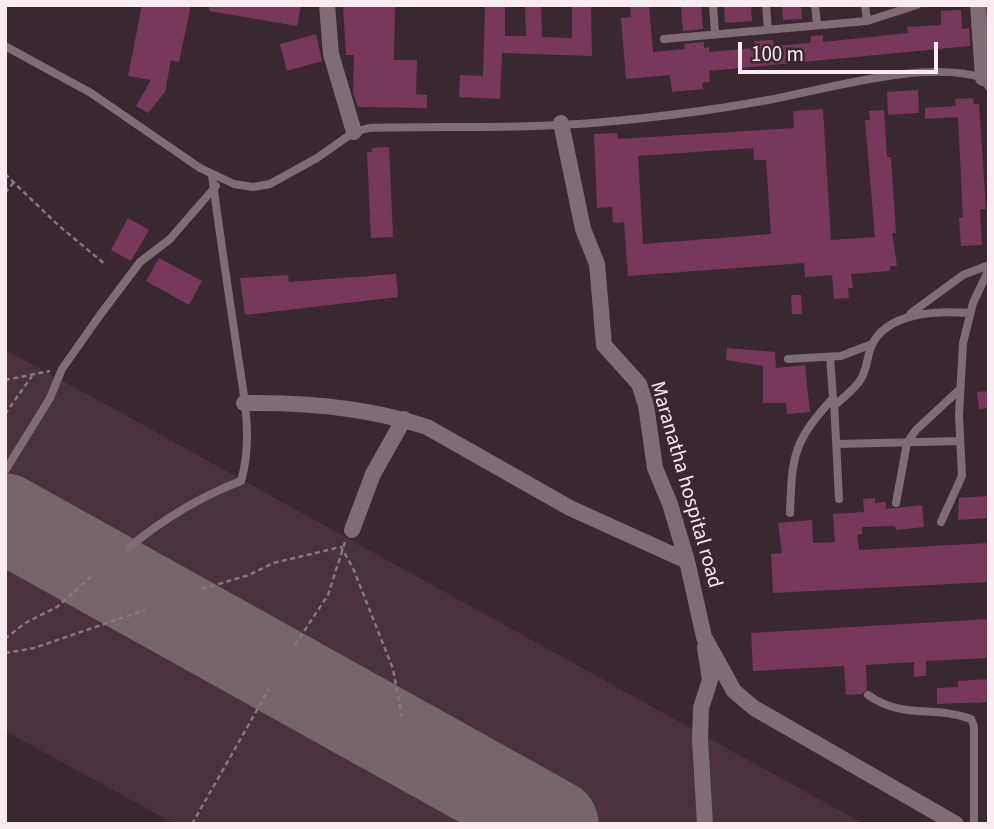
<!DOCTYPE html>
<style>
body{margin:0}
#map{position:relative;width:994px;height:829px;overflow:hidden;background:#392830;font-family:"Source Sans 3",sans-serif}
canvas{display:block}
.frame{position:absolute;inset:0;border:7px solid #f8ecf1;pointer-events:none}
.scale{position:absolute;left:738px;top:42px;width:200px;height:32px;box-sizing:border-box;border:4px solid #f8ecf1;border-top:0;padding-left:9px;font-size:21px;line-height:24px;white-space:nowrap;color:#f8ecf1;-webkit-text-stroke:5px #392830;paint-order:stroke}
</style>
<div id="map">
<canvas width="994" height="829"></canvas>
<div class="frame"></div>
<div class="scale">100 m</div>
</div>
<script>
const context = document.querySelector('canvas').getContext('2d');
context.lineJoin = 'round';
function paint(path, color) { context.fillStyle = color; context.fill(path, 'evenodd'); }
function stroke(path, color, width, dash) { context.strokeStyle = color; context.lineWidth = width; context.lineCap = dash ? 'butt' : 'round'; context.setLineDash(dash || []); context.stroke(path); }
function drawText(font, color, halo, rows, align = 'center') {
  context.font = font + ' "Source Sans 3",sans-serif'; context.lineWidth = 6; context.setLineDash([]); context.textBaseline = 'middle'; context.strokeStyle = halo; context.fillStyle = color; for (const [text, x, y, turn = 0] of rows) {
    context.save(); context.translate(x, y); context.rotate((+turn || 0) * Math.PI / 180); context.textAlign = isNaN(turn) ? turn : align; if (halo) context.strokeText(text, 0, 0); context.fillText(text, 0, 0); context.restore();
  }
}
paint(new Path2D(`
 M5 350 107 405 864 824H175L5 731Z`), '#49323c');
stroke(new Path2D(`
 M5 518 554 824`), '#75666c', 89);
paint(new Path2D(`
 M142 5H191L179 62 171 60 165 92 148 113 136 106 151 80 128 76Z
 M209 5H301L297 26 209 11Z
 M352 5H395L394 60H417L416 94 427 95V108L358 107 353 92 354 55H346L343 7Z
 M485 5H505V36H526L525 5H541L542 37 572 38V5H591L592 56 502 53 500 99 459 97 460 75 483 76Z
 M630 5H649L653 52 685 49 684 44 704 42V48L709 47V52L755 48 754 41 773 40 774 46 811 43V36L823 35V42L908 33 907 27 941 25V11L961 10 962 29 969 28 970 46 709 71 710 82 702 83 703 89 672 92 670 75 626 79 621 18 631 17Z
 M681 5H701L703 29 683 31Z
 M724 5H751L752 21 725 23Z
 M782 5H801L802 19 783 20Z
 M316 34 322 61 287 71 280 44Z
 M918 90 919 113 888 115 887 92Z
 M973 98 974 104H979L986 209H980L982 245 961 246 959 218 963 217 958 117 925 119V108L956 106 955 99Z
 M823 109 831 240 875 237 865 120H870L869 111 884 110 887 157H891L896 233H892L897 266H890V271L851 274 853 288H848L849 298 834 299 832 275 805 277 804 263 628 276 624 222 613 223 612 207 597 208 594 134 617 133 618 139 794 128 793 111ZM753 148 754 160H766L771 234 643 244 638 156Z
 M389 147 393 237 371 238 367 152H372V148Z
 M128 218 149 230 131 261 111 250Z
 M159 258 202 281 189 305 146 281Z
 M396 274 398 297 245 315 240 278 288 275 289 282Z
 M791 295H801L802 314H792Z
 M727 348 775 352 776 368 805 365 810 412 787 414 786 403H763V366L726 360Z
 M989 391V408L979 409 977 392Z
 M987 496 989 518 958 520 959 498Z
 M875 498V503L886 502V509L922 505 924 527 896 530 895 526 862 527V534L857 535 859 550 989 543V582L773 593 771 554 782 553 778 523 812 520 813 543 835 542 833 514 864 512 863 499Z
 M989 619V658L926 661V676L914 677V662L866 665 867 689 862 694 846 695 844 666 753 671 751 633Z
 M989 679V702L937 704V688L958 687V681Z`), '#783859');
stroke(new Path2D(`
 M5 174 58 225 106 265
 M5 193 14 182
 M5 380 50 371
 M5 414 32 376
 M202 589 249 575 273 563 341 547 353 568 393 669 402 717
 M5 639 25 623 57 607 93 575
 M295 645 328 595 345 542
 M5 653 34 648 145 610
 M192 824 269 689`), '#87787e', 2.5, [5, 3.5]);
stroke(new Path2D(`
 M713 5 715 34
 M766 5 768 29
 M815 5 817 24
 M865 5 867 21
 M664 39 867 21 917 5
 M5 46 91 93 200 168 234 184 253 187 270 184 317 158 354 132 369 128C447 126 527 129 604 122 659 117 714 110 768 100 828 89 925 59 983 78L989 87
 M911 313 963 275 989 265
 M788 359 841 356 872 344
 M834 401 839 499
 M834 406C843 398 855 389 861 379 867 369 867 357 871 347 886 311 938 311 970 313
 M837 444 960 441
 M5 471 50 398 62 369 100 315 140 262 170 239 216 186
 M896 503 907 443 916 430 959 390
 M790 513C792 455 793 442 833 398L830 357
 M941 522 962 476 959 415 963 343 973 303 989 269
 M128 548C162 520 199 497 241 481 255 435 241 382 235 336 227 282 219 229 212 175
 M868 695C904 720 933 705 971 719L974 726V824`), '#7f6c74', 8);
stroke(new Path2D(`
 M327 5 331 54 354 132
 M978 5 983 78
 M561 123 583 229 597 264 604 345 639 384 646 405 655 468 670 504 687 561 704 637 734 691 754 708 956 824
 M244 403C304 402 370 408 427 427L570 508 687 561
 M352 530 373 474 404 419
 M705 824 700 739 701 708 710 680 705 647`), '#7f6c74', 16);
drawText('21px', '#f8ecf1', '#392830', [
 ["Maranatha hospital road",685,485,74]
]);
</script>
